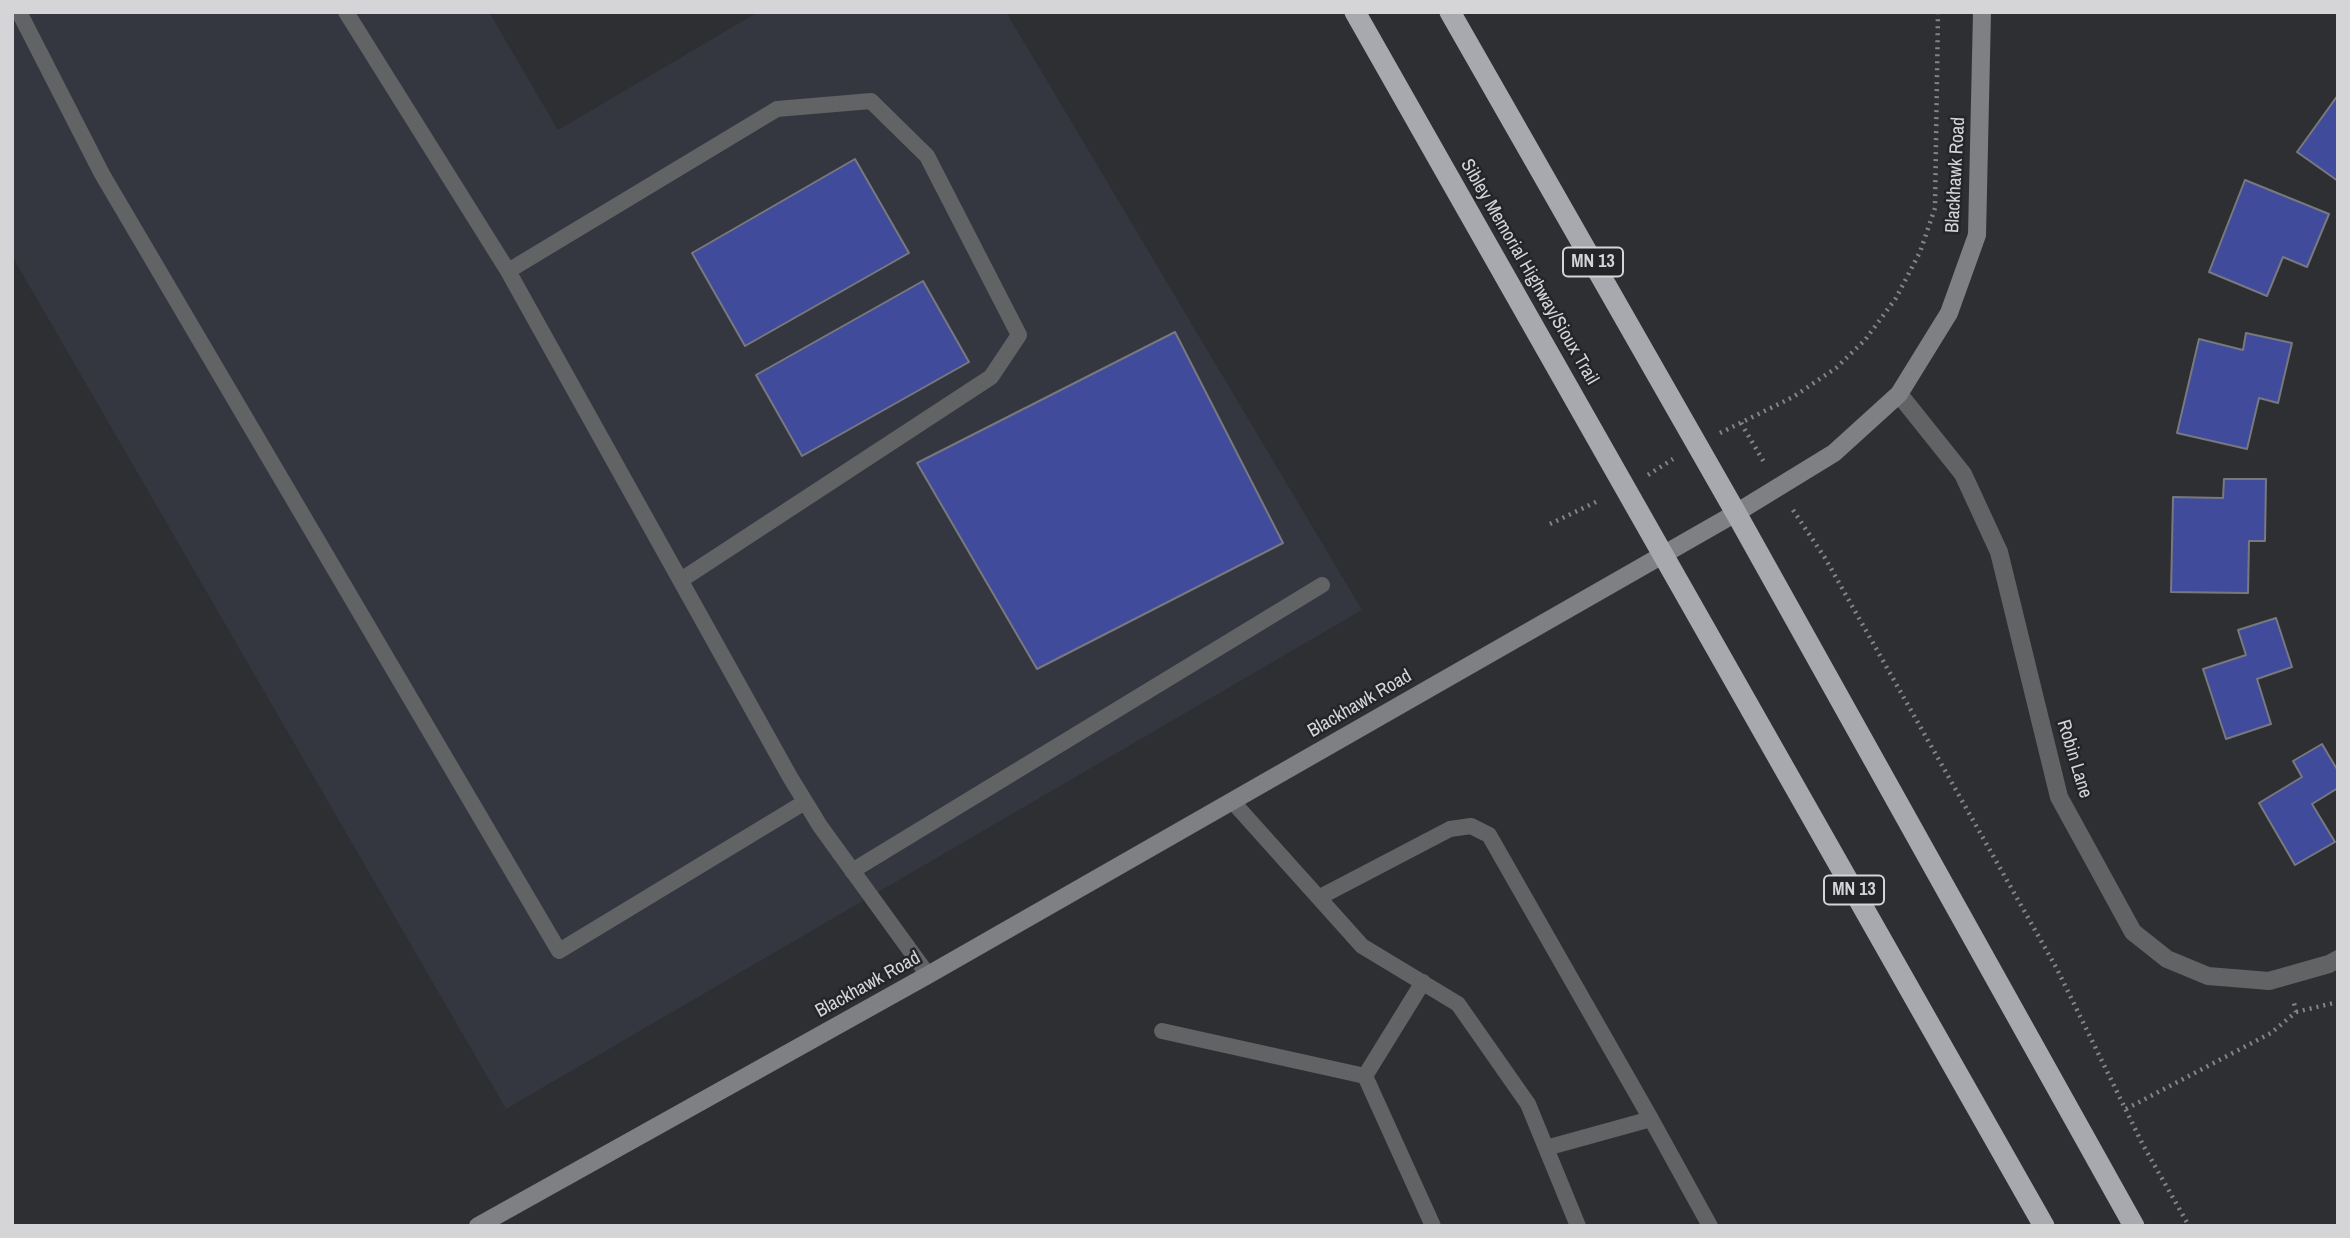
<!DOCTYPE html>
<style>
body{margin:0}
#map{position:relative;width:2350px;height:1238px;overflow:hidden;background:#2e2f33;font-family:"Archivo Narrow",sans-serif}
canvas{display:block}
.frame{position:absolute;inset:0;border:14px solid #d5d5d8;pointer-events:none}
</style>
<div id="map">
<canvas width="2350" height="1238"></canvas>
<div class="frame"></div>
</div>
<script>
const context = document.querySelector('canvas').getContext('2d');
context.lineJoin = 'round';
function paint(path, color) { context.fillStyle = color; context.fill(path, 'evenodd'); }
function stroke(path, color, width, dash) { context.strokeStyle = color; context.lineWidth = width; context.lineCap = dash ? 'butt' : 'round'; context.setLineDash(dash || []); context.stroke(path); }
function drawText(font, color, halo, rows, align = 'center') {
  context.font = font + ' "Archivo Narrow",sans-serif'; context.lineWidth = 5; context.setLineDash([]); context.textBaseline = 'middle'; context.strokeStyle = halo; context.fillStyle = color; for (const [text, x, y, turn = 0] of rows) {
    context.save(); context.translate(x, y); context.rotate((+turn || 0) * Math.PI / 180); context.textAlign = isNaN(turn) ? turn : align; if (halo) context.strokeText(text, 0, 0); context.fillText(text, 0, 0); context.restore();
  }
}
paint(new Path2D(`
 M12 12H489L558 130 758 12H1006L1362 610 506 1109 12 256Z`), '#343640');
const building = new Path2D(`
 M2338 95V181L2297 152Z
 M855 159 909 253 745 346 692 253Z
 M2245 180 2329 214 2307 267 2283 257 2267 296 2209 272Z
 M923 281 969 362 802 456 756 375Z
 M1175 332 1283 543 1037 669 917 463Z
 M2246 333 2292 343 2278 403 2259 398 2247 449 2177 433 2199 339 2243 350Z
 M2224 479H2266L2265 541H2249L2248 593 2171 592 2173 497 2223 498Z
 M2276 618 2292 667 2257 679 2271 724 2226 739 2203 669 2246 655 2238 630Z
 M2322 744 2338 771V788L2312 804 2335 842 2295 865 2259 803 2302 777 2293 761Z`);
paint(building, '#414b9b');
stroke(building, '#78797e', 2);
stroke(new Path2D(`
 M1741 423 1765 464
 M1720 433 1793 397 1836 368 1865 340 1896 298 1920 252 1935 208 1938 12
 M1648 475 1673 459
 M1793 510 1825 558 2057 969 2143 1145 2189 1226
 M1550 524 1600 500
 M2296 1012 2338 1002
 M2126 1109 2271 1033 2296 1012 2294 1003`), '#838487', 4.5, [2, 5]);
stroke(new Path2D(`
 M19 12 102 174 559 951 805 802
 M346 12 508 271
 M681 580 991 377 1019 335 927 156 871 101 777 109 508 271 790 777 820 826 928 975
 M1232 801 1362 946 1458 1004 1528 1104 1578 1226
 M852 871 1322 585
 M1320 897 1450 829 1471 826 1489 835 1651 1119 1546 1148
 M1423 982 1365 1076 1433 1226
 M1162 1031 1365 1076
 M1651 1119 1710 1226`), '#626365', 16);
stroke(new Path2D(`
 M1899 394 1963 474 1999 552 2059 797 2133 932 2167 959 2208 976 2269 981 2329 964 2338 959`), '#626365', 18);
stroke(new Path2D(`
 M478 1226 928 975 1736 513 1834 453 1899 394 1949 313 1977 235 1982 12`), '#7f8083', 18);
stroke(new Path2D(`
 M1355 12 2044 1226
 M1450 12 1736 513 2134 1226`), '#a8a9ae', 21);
for (const [x, y, w] of [
 [1593,262,60],
 [1854,890,60]
]) { const box = new Path2D(); box.roundRect(x - w / 2, y - 14.5, w, 29, 5); context.fillStyle = '#242529'; context.fill(box); stroke(box, '#d5d5d8', 2); }
drawText('bold 18px', '#d5d5d8', null, [
 ["MN 13",1593,262],
 ["MN 13",1854,890]
]);
drawText('19px', '#d5d5d8', '#242529', [
 ["Blackhawk Road",1956,175,-87],
 ["Sibley Memorial Highway/Sioux Trail",1529,272,60],
 ["Blackhawk Road",1360,704,-30],
 ["Robin Lane",2074,759,73],
 ["Blackhawk Road",868,985,-29]
]);
</script>
